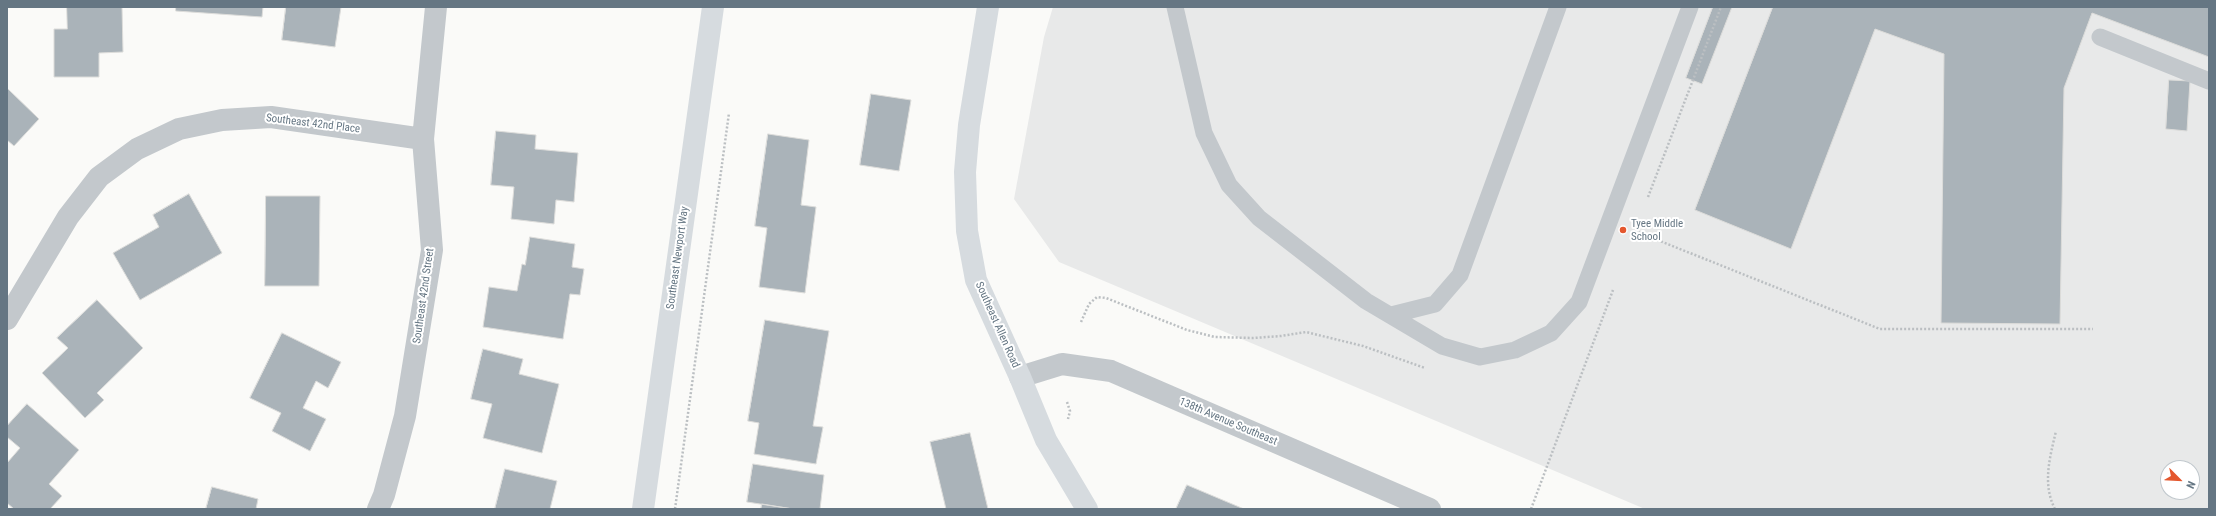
<!DOCTYPE html>
<style>
body{margin:0}
#map{position:relative;width:2216px;height:516px;overflow:hidden;background:#fafaf8;font-family:"Roboto Condensed",sans-serif}
canvas{display:block}
.frame{position:absolute;inset:0;border:8px solid #657683;pointer-events:none}
.north{position:absolute;left:2160px;top:460px;width:40px;height:40px;box-sizing:border-box;background:#fff;border:1px solid #c1c8cd;border-radius:50%;rotate:114deg;font-size:11px;font-weight:700;line-height:16px;text-align:center;color:#657683}
.north::after{content:'';display:block;margin:auto;width:14px;height:18px;background:#e4572e;clip-path:polygon(50% 0,100% 100%,50% 72%,0 100%)}
</style>
<div id="map">
<canvas width="2216" height="516"></canvas>
<div class="frame"></div>
<div class="north">N</div>
</div>
<script>
const context = document.querySelector('canvas').getContext('2d');
context.lineJoin = 'round';
function paint(path, color) { context.fillStyle = color; context.fill(path, 'evenodd'); }
function stroke(path, color, width, dash) { context.strokeStyle = color; context.lineWidth = width; context.lineCap = dash ? 'butt' : 'round'; context.setLineDash(dash || []); context.stroke(path); }
function drawText(font, color, halo, rows, align = 'center') {
  context.font = font + ' "Roboto Condensed",sans-serif'; context.lineWidth = 4; context.setLineDash([]); context.textBaseline = 'middle'; context.strokeStyle = halo; context.fillStyle = color; for (const [text, x, y, turn = 0] of rows) {
    context.save(); context.translate(x, y); context.rotate((+turn || 0) * Math.PI / 180); context.textAlign = isNaN(turn) ? turn : align; if (halo) context.strokeText(text, 0, 0); context.fillText(text, 0, 0); context.restore();
  }
}
paint(new Path2D(`
 M1053 7H2209V509H1645L1059 262 1014 199 1044 37ZM2168 468H2192V492H2168Z`), '#e8e9e9');
const building = new Path2D(`
 M67 7H122L123 52 99 53V77H54V29H67Z
 M176 7H263L262 17 176 11Z
 M286 7H341L335 47 282 40Z
 M1713 7H1732L1702 84 1686 78Z
 M1773 7H2209V57L2092 13 2064 88 2060 324 1941 323 1944 54 1875 29 1791 249 1695 210Z
 M2169 80 2190 81 2187 131 2166 129Z
 M7 88 39 119 14 146 7 140Z
 M871 94 911 100 899 171 860 165Z
 M496 131 536 135 535 149 578 153 574 202 556 200 554 224 511 219 514 187 491 185Z
 M768 134 809 140 801 205 816 207 805 293 759 287 767 228 755 226Z
 M189 194 222 253 140 300 113 253 159 227 153 215Z
 M266 196H320L319 286H265Z
 M530 237 575 244 572 267 584 269 580 295 570 294 563 339 483 327 489 287 517 291 522 264 525 265Z
 M97 300 143 348 97 393 104 400 85 418 42 373 68 348 57 338Z
 M765 320 829 331 813 426 823 427 816 464 754 454 759 423 748 421Z
 M282 333 341 362 328 388 316 381 303 408 326 419 310 451 272 431 281 413 250 398Z
 M483 349 523 359 519 374 559 384 542 453 483 438 492 404 471 399Z
 M27 404 79 450 49 484 62 496 50 509H14L7 503V463L20 448 7 437V426Z
 M970 433 988 509H946L930 442Z
 M753 464 824 475 820 509H793L747 502Z
 M505 469 557 481 550 509H495Z
 M1187 485 1244 509H1176Z
 M212 487 258 499 256 509H206Z
 M762 504 793 509H761Z`);
paint(building, '#aab3b9');
stroke(building, '#dcdcda', 1);
stroke(new Path2D(`
 M1648 197 1721 7
 M1635 231 1880 329H2093
 M1081 322 1089 304 1097 297 1106 298 1187 330 1215 337 1253 338 1281 336 1306 332 1363 346 1425 368
 M1067 402 1070 411 1068 419
 M675 509 729 113
 M1531 509 1613 290
 M2055 509C2042 484 2050 457 2056 431`), '#bbbfc2', 2.5, [2, 2]);
stroke(new Path2D(`
 M1175 7 1204 133 1229 185 1259 218 1366 301 1442 346 1480 357 1515 350 1551 333 1579 302 1690 7
 M2100 37 2209 81
 M1391 315 1435 304 1460 275 1558 7`), '#c3c8cc', 17);
stroke(new Path2D(`
 M7 319 68 217 99 177 137 149 179 129 222 120 271 117 423 139
 M1020 377 1062 364 1111 371 1430 509
 M378 509 384 495 405 416 432 250 423 139 436 7`), '#c3c8cc', 22);
stroke(new Path2D(`
 M988 7 969 125 965 172 967 231 976 280 1020 377 1046 440 1087 509
 M643 509 713 7`), '#d6dbdf', 22);
for (const [x, y, r, color] of [
 [1623,230,4,"#e4572e"]
]) { const dot = new Path2D(); dot.arc(x, y, r, 0, 2 * Math.PI); context.fillStyle = color; context.fill(dot); stroke(dot, '#fff', 1.5); }
drawText('11px', '#657683', '#fff', [
 ["Southeast 42nd Place",313,124,7],
 ["Southeast Newport Way",678,258,-82],
 ["Southeast 42nd Street",424,296,-82],
 ["Southeast Allen Road",997,325,66],
 ["138th Avenue Southeast",1228,422,23]
]);
drawText('11px', '#657683', '#fff', [
 ["Tyee Middle",1631,224],
 ["School",1631,237]
], 'left');
</script>
